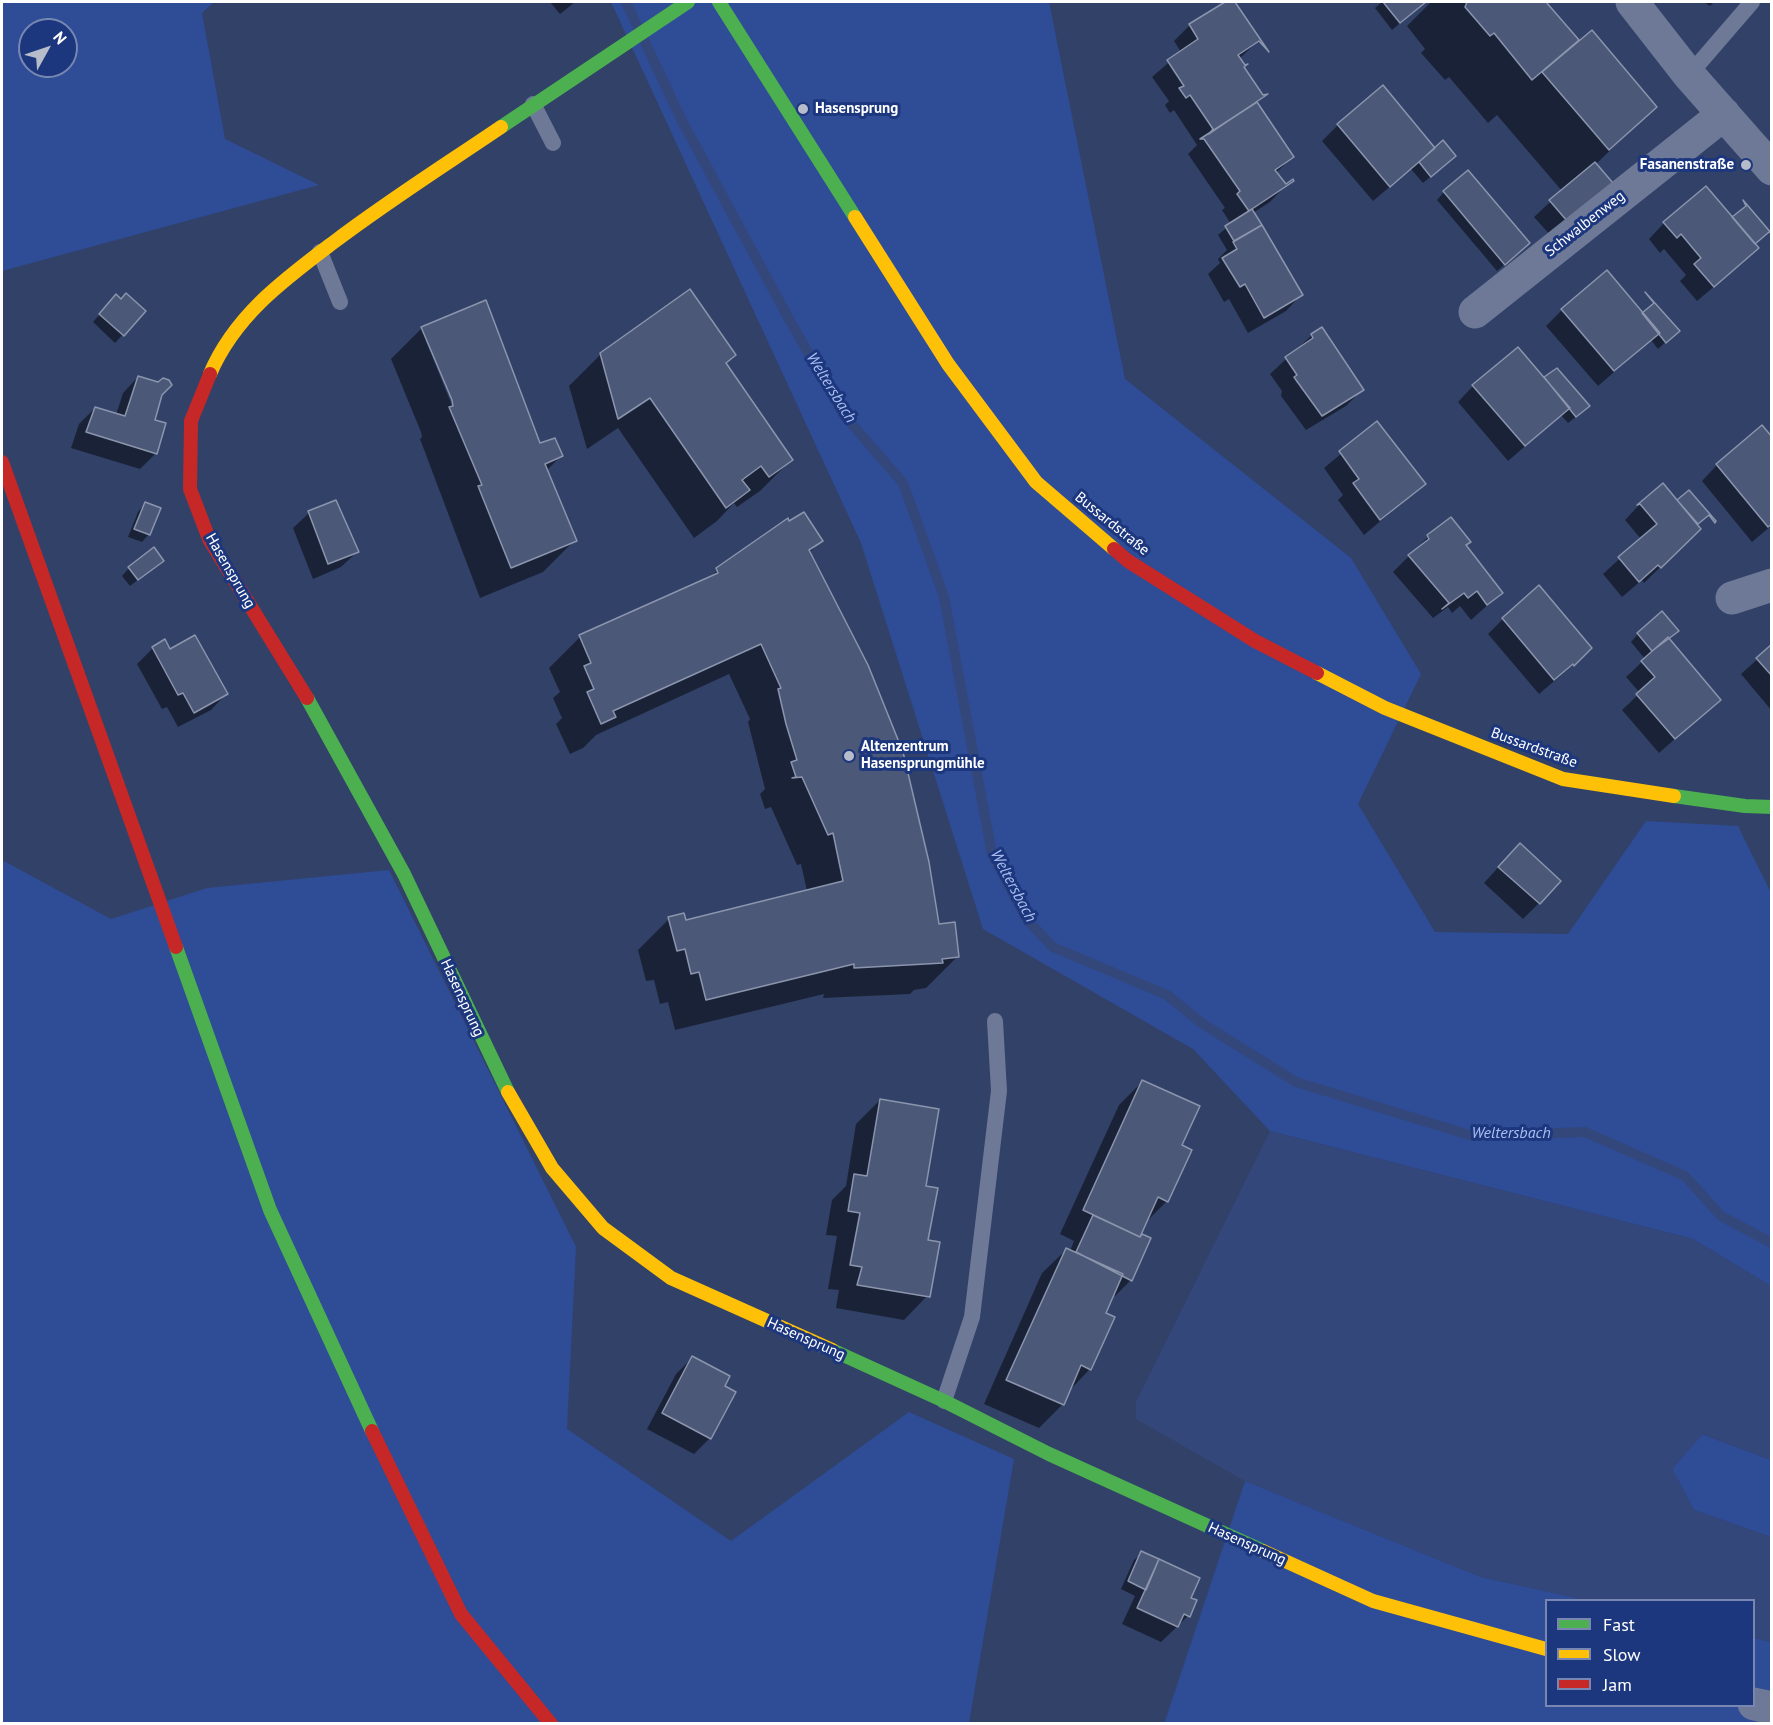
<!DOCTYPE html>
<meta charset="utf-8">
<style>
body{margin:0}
#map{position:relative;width:1773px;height:1725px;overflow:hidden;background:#324168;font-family:"PT Sans",sans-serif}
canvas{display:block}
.frame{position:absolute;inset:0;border:3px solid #fff;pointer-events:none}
.legend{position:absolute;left:1545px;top:1599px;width:210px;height:108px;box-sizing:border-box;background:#1c377e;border:2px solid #7787b2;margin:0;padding:8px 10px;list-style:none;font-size:18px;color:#fff}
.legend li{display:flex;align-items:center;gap:12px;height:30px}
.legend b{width:30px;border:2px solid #7787b2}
.north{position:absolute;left:18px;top:18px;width:60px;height:60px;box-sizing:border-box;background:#1c377e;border:2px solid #7787b2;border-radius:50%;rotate:50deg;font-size:16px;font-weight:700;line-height:24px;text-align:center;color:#fff}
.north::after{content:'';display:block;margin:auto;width:21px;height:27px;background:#b7bcca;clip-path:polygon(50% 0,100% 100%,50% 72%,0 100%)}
</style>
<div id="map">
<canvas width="1773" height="1725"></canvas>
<div class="frame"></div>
<ul class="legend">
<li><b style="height:8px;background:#4caf50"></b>Fast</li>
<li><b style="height:8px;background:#ffc107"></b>Slow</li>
<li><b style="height:8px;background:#c62828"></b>Jam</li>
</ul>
<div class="north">N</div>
</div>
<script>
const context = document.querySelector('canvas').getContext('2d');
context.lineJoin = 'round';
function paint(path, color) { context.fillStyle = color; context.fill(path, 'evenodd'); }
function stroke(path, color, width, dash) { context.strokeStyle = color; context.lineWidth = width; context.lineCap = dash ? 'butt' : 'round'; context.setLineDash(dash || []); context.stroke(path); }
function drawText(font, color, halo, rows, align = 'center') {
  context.font = font + ' "PT Sans",sans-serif'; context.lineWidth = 6; context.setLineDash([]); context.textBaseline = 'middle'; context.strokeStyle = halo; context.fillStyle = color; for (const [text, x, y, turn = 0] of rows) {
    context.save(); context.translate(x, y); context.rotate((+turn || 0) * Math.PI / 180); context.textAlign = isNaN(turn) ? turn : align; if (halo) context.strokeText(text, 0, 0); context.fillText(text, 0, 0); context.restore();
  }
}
paint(new Path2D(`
 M2 2H214L202 13 225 139 319 185 2 271ZM30 30H66V66H30Z
 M611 2H1049L1125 379 1351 558 1421 674 1358 804 1435 932 1568 934 1646 821 1738 826 1771 893V1286L1693 1239 1270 1131 1193 1049 983 929 861 543Z
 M2 860 111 919 207 888 389 870 576 1247 567 1429 731 1541 909 1412 1014 1459 969 1723H2Z
 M1702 1434 1771 1460V1537L1694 1510 1672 1469Z
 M1245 1481 1481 1577 1586 1600H1546V1706H1754V1638L1771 1642V1723L1164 1724Z`), '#2f4c96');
paint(new Path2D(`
 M1270 1131 1693 1239 1771 1286V1460L1703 1434 1672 1469 1694 1510 1771 1537V1642L1754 1638V1600H1586L1481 1577 1245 1481 1136 1419V1402Z`), '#34477b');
paint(new Path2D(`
 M550 2H575L560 14Z
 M1228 2H1233L1259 40 1239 59 1263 96 1255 104 1291 158 1276 173 1285 186 1270 202 1253 213 1301 295 1286 311 1248 333 1229 299 1224 302 1208 274 1220 263 1218 259 1227 250 1218 235 1231 224 1222 210 1225 208 1188 154 1197 145 1174 110 1170 113 1165 105 1169 101 1152 77 1181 52 1174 41 1190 25Z
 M1382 2H1425L1392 30 1375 8Z
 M1431 2H1544L1578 41 1592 32 1655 107 1595 165 1611 183 1551 236 1534 217 1562 191 1497 115 1488 123 1449 77 1445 80 1421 53 1425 49 1407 26Z
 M1704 2H1714L1710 6Z
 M1338 125 1447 163 1423 183 1411 169 1373 201 1322 141Z
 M1444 192 1520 251 1497 271 1437 200Z
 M1731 220 1754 245 1741 264 1697 301 1680 281 1686 275 1664 249 1660 253 1649 239 1664 223Z
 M109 304 144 311 115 343 93 322Z
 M1562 310 1642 314 1670 338 1658 349 1651 340 1598 386 1546 326Z
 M422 328 540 445 561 456 546 471 574 541 543 572 480 598 420 439 422 437 421 432 391 359ZM426 341H429L456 407 453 408Z
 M1312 335 1362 390 1346 406 1306 430 1281 396 1282 391 1270 374Z
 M601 354 734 355 725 364 792 459 760 491 737 507 734 503 717 521 694 538 618 428 587 449 569 386Z
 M138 377 158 384 160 395 153 421 164 424 155 454 140 469 71 448 79 424 95 408 116 415 123 393Z
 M1473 386 1554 392 1581 413 1568 423 1561 415 1508 461 1458 402Z
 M1377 424 1424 484 1364 535 1338 500 1343 495 1324 468Z
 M1772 439V525L1752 542 1702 481 1717 465Z
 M1689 492 1701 522 1696 525 1699 529 1644 583 1642 580 1622 597 1603 574 1641 539 1625 520 1640 504 1677 502Z
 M145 504 149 534 142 542 128 537 138 512Z
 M309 513 357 552 341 567 313 579 293 528Z
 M1451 519 1465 546 1501 593 1471 620 1460 606 1452 613 1448 607 1433 618 1393 572 1428 537Z
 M789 523 821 541 809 553 938 926 957 957 926 988 914 990 910 994 823 998 824 994 675 1030 668 1002 660 1004 654 980 646 981 638 950 669 919 685 921 807 891 801 864 797 865 771 807 765 809 760 794 765 789 748 722 750 719 729 674 596 735 583 748 570 754 556 724 562 718 553 698 560 692 549 668 580 637 708 579 720 568Z
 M162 561 130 586 122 576 129 568Z
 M1504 618 1579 660 1539 694 1488 634Z
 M1638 634 1668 640 1719 700 1659 753 1622 710 1640 693 1626 677 1645 659 1631 642Z
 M1772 646V711L1741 674Z
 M153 648 170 651 226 694 211 710 178 727 167 707 162 709 137 664Z
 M1504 861 1539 903 1523 919 1484 883Z
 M1143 1081 1180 1145 1167 1201 1145 1223 1137 1240 1131 1280 1115 1296 1113 1294 1104 1314 1113 1318 1090 1369 1069 1391 1063 1404 1039 1428 984 1404 1042 1273 1066 1250 1070 1251 1074 1241 1060 1234 1119 1105Z
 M880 1100 924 1188 927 1296 904 1320 836 1308 839 1290 828 1289 837 1236 826 1235 832 1200 846 1186 856 1124Z
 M692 1358 723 1387 710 1438 694 1454 647 1429 676 1374Z
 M1142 1553 1189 1598 1188 1616 1161 1642 1122 1624 1135 1596 1121 1589 1134 1560Z`), '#0007');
stroke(new Path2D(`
 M626 2 682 121 790 321 843 414 903 483 944 597 992 854 1027 920 1053 947 1167 995 1203 1024 1296 1082 1473 1136 1585 1132 1685 1176 1721 1216 1772 1243`), '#34477b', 10);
const building = new Path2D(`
 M1225 2H1235L1269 52 1259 41 1238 55 1245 65 1248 64 1244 67 1263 95 1268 94 1209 134 1213 129 1190 95 1186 98 1179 88 1184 86 1167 60 1198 39 1189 24Z
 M1383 2H1426L1400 23Z
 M1467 2H1546L1579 40 1532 80 1494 33 1490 36 1465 7Z
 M1592 30 1657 107 1609 150 1542 72Z
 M1383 85 1435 148 1390 187 1337 124Z
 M1257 102 1294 157 1275 170 1286 184 1293 179 1294 181 1249 211 1237 194 1240 191 1204 139H1200Z
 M1443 140 1456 156 1431 177 1419 162Z
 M1595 162 1613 183 1568 222 1549 200Z
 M1468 170 1530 243 1505 265 1443 191Z
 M1706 186 1759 248 1714 287 1694 264 1701 258 1681 234 1677 238 1663 222Z
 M1743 200 1772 234 1769 232 1755 244 1732 217 1746 206Z
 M1252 209 1262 225 1234 241 1225 226Z
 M1262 225 1303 295 1264 318 1245 284 1240 287 1222 258 1237 249 1233 242Z
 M1607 270 1660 333 1614 371 1561 309Z
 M690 289 736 355 726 363 793 460 769 477 761 466 742 480 750 490 726 508 650 398 618 419 600 353Z
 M1645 292 1680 331 1666 343 1642 313 1654 303Z
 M126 293 146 311 124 336 99 314 116 294 121 299Z
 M486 300 540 443 555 438 563 456 545 464 577 541 511 568 478 486 482 485 449 407 453 406 452 400 421 327Z
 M1322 327 1364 390 1322 416 1296 380 1294 377 1297 375 1285 357 1313 338 1311 334Z
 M1518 347 1570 408 1525 446 1472 385Z
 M1557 368 1590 406 1576 417 1544 377Z
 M138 376 158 382 163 378 169 380 172 385 162 395 155 420 166 423 157 454 86 432 95 407 125 416Z
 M1377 421 1426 484 1380 520 1353 483 1359 479 1339 451Z
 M1762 425 1772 437V524L1768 527 1716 464Z
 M1663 483 1701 529 1661 568 1658 565 1639 582 1618 557 1657 524 1640 504 1637 505Z
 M1689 490 1716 521 1715 523 1709 515 1698 524 1677 500Z
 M336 500 359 552 328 564 308 511Z
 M145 502 161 508 150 535 134 529Z
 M804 512 823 541 809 550 868 665 903 752 929 862 939 924 955 922 959 957 942 959 943 963 854 968V964L706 1000 699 972 691 974 685 949 677 951 668 917 684 913 686 920 843 881 833 833 828 835 802 777 792 778 796 777 791 762 797 760 786 724 778 689 781 688 761 644 613 711 616 717 601 724 587 692 594 689 584 666 591 663 579 635 718 573 716 568 788 518 789 521Z
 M1451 517 1471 542 1466 545 1503 593 1487 605 1477 591 1468 598 1464 593 1442 609 1449 603 1408 555 1429 539 1427 535Z
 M154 547 164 561 138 580 128 567Z
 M1539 585 1592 648 1574 666 1573 664 1554 680 1502 618Z
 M1662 611 1679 631 1652 651 1637 633Z
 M195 635 228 694 194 713 183 693 178 695 152 647 165 639 170 649Z
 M1668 637 1721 700 1675 739 1636 694 1655 677 1641 661Z
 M1772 644V676L1756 658Z
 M1520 843 1561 881 1540 904 1498 867Z
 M1142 1080 1200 1106 1182 1145 1192 1150 1168 1202 1158 1197 1140 1237 1083 1210Z
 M880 1099 939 1109 926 1186 938 1188 928 1240 940 1242 930 1297 857 1285 862 1267 850 1265 860 1213 848 1211 854 1174 867 1176Z
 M1093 1215 1140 1237 1142 1234 1151 1238 1132 1281 1076 1252Z
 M1066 1248 1123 1274 1106 1313 1115 1317 1091 1370 1081 1365 1064 1405 1006 1380Z
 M692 1356 730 1376 725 1386 736 1392 711 1439 662 1413Z
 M1141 1551 1159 1559 1146 1590 1128 1581Z
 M1159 1559 1200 1578 1191 1598 1197 1600 1190 1617 1184 1614 1178 1627 1137 1608Z`);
paint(building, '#4c5878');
stroke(building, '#8b95ad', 1.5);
stroke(new Path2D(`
 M1689 75 1752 2
 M533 104 553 143
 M320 252 340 302
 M944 1401 972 1317 999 1091 995 1021`), '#6e7897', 16);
stroke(new Path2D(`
 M1632 2 1689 75 1772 169
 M1475 312 1724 114
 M1732 598 1772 585
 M1754 1704 1772 1708`), '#6e7897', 33);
stroke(new Path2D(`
 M719 2 855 217
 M501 127 688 2
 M307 698 404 874 508 1092
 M1674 796 1745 806 1772 807
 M176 947 270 1210 372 1431
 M832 1350 944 1401 1049 1454 1263 1551`), '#4caf50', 14);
stroke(new Path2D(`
 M855 217 948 364 1036 482 1114 549
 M210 374C235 315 285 279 334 242 388 201 445 165 501 127
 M1317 673 1385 708 1563 779 1674 796
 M508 1092 552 1168 603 1228 671 1278 832 1350
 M1263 1551 1373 1601 1546 1649`), '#ffc107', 14);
stroke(new Path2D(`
 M210 374 191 421 190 489 209 539 307 698
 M2 462 176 947
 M1114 549 1128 561 1255 641 1317 673
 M372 1431 461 1614 551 1724`), '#c62828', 14);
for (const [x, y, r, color] of [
 [803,109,6,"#b7bcca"],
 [1746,165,6,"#b7bcca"],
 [849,756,6,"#b7bcca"]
]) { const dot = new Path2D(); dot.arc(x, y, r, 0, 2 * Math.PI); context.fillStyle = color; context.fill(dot); stroke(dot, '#1c377e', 2); }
drawText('bold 15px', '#fff', '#1c377e', [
 ["Hasensprung",815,109],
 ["Fasanenstraße",1734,165,"right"],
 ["Altenzentrum",861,747],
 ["Hasensprungmühle",861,764]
], 'left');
drawText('15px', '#fff', '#1c377e', [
 ["Schwalbenweg",1585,224,-38],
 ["Bussardstraße",1112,524,39],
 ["Hasensprung",230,571,60],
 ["Bussardstraße",1534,748,20],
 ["Hasensprung",462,998,65],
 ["Hasensprung",806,1339,24],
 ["Hasensprung",1247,1544,24]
]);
drawText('italic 16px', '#aabff0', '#1c377e', [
 ["Weltersbach",831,388,58],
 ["Weltersbach",1013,886,62],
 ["Weltersbach",1511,1133]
]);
</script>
